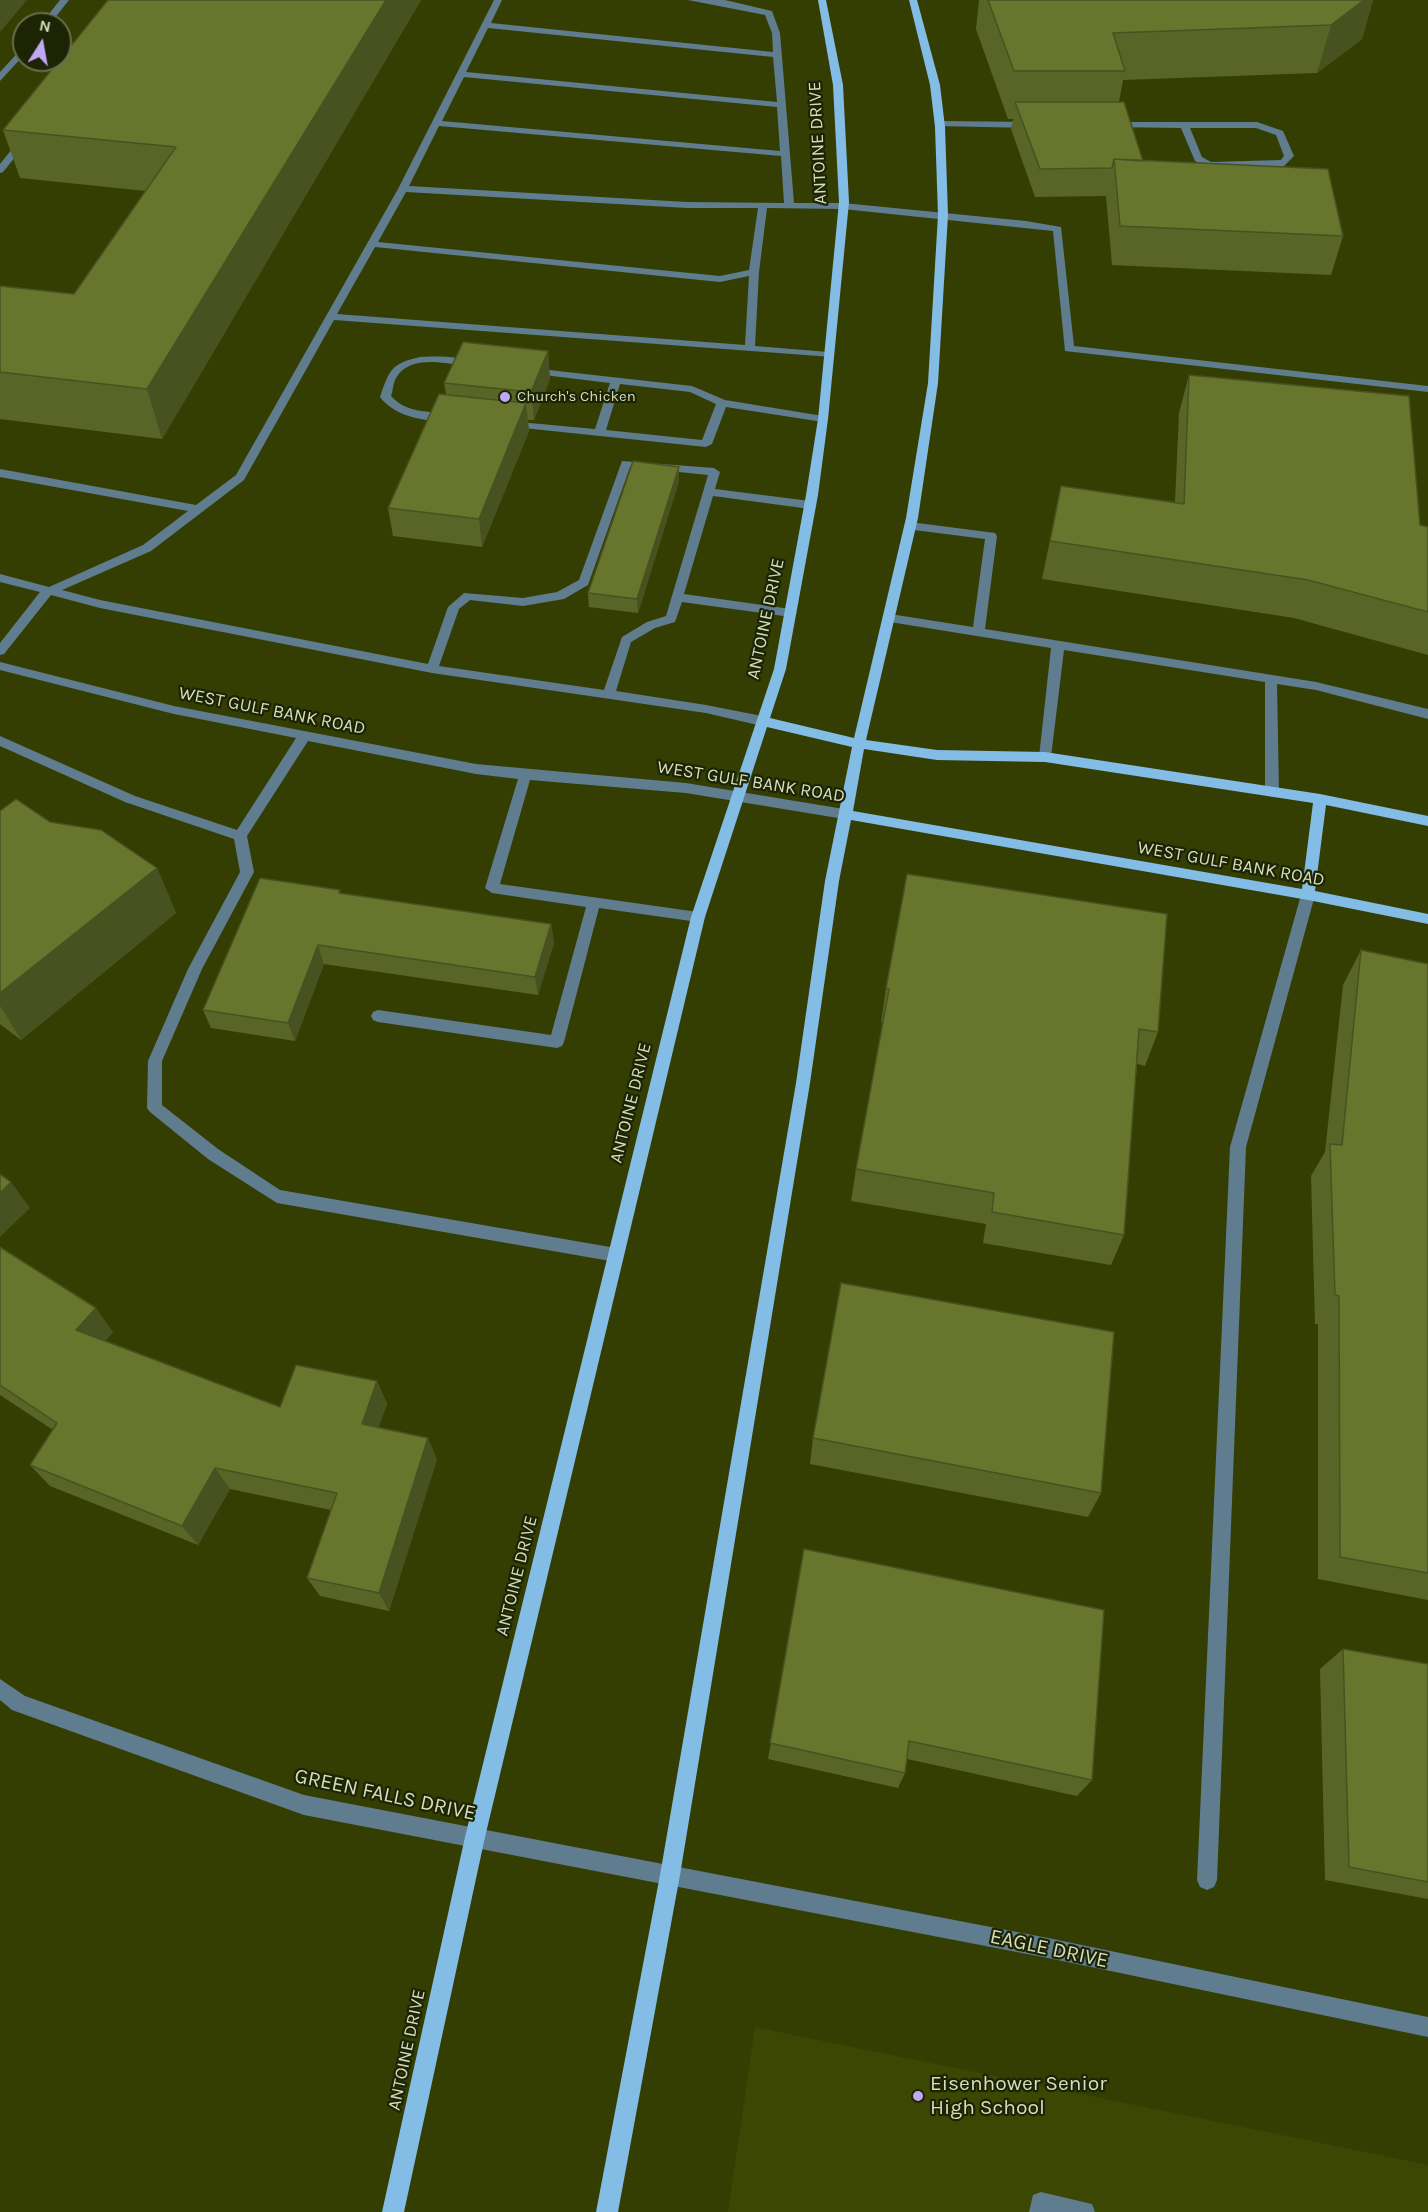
<!DOCTYPE html>
<style>
body{margin:0}
#map{position:relative;width:1428px;height:2212px;overflow:hidden;background:#343e03;font-family:Karla,sans-serif}
canvas{display:block}
.north{position:absolute;left:12px;top:12px;width:60px;height:60px;box-sizing:border-box;background:#1d2305;border:2px solid #666e4d;border-radius:50%;rotate:11deg;font-size:16px;font-weight:700;line-height:24px;text-align:center;color:#d4deba}
.north::after{content:'';display:block;margin:auto;width:21px;height:27px;background:#c1a8f3;clip-path:polygon(50% 0,100% 100%,50% 72%,0 100%)}
</style>
<div id="map">
<canvas width="1428" height="2212"></canvas>
<div class="north">N</div>
</div>
<script>
const context = document.querySelector('canvas').getContext('2d');
context.lineJoin = 'round';
function paint(path, color) { context.fillStyle = color; context.fill(path, 'evenodd'); }
function stroke(path, color, width, dash) { context.strokeStyle = color; context.lineWidth = width; context.lineCap = dash ? 'butt' : 'round'; context.setLineDash(dash || []); context.stroke(path); }
function drawText(font, color, halo, rows, align = 'center') {
  context.font = font + ' Karla,sans-serif'; context.lineWidth = 4.5; context.setLineDash([]); context.textBaseline = 'middle'; context.strokeStyle = halo; context.fillStyle = color; for (const [text, x, y, turn = 0] of rows) {
    context.save(); context.translate(x, y); context.rotate((+turn || 0) * Math.PI / 180); context.textAlign = isNaN(turn) ? turn : align; if (halo) context.strokeText(text, 0, 0); context.fillText(text, 0, 0); context.restore();
  }
}
paint(new Path2D(`
 M755 2027 1428 2165V2212H728Z`), '#3c4704');
paint(new Path2D(`
 M60 0H69L50 24H41Z
 M494 0H502L491 23 773 52 772 33 765 15 688 0H725L772 11 780 33 794 203H843L1026 221 1061 227 1074 346 1428 386V392L1065 351 1053 231 843 209 767 208 759 272 755 346 828 352 832 353V357L334 320 244 480 151 551 62 590 100 600 428 664 448 607 464 593 523 598 557 592 579 580 622 461 714 468 720 472 715 489 810 501 816 505 810 509 713 496 684 594 791 609 797 613 791 617 682 602 675 622 655 628 631 642 616 691 706 705 762 716 768 721 767 724 762 726 706 713 432 673 100 608 51 595 4 654 0 655V643L40 592 0 582V574L49 587 143 545 188 511 0 477V469L196 505 236 475 398 189ZM488 28 773 57 777 102 466 72ZM464 77 777 107 780 151 442 121ZM439 126 781 156 784 203 687 202 409 186ZM406 192 687 208H758L749 270 720 276 378 242ZM375 247 720 282 749 276 745 345 337 314ZM630 467 708 475 666 616 647 622 622 637 604 690 439 666 459 609 470 600 523 606 564 599 588 585Z
 M24 46V55L0 81V72Z
 M940 121 1033 122 1038 125 1033 128 937 126 935 124Z
 M1111 122H1257L1283 131 1294 156 1284 166 1209 168 1195 161 1181 128 1108 127 1106 125ZM1190 128H1256L1276 135 1284 156 1281 160 1211 162 1202 157Z
 M21 138 29 140 3 172 0 173V164Z
 M420 357C434 356 466 356 477 364 472 368 466 366 459 365 440 362 408 356 396 378 393 383 393 391 391 396 408 415 430 410 453 415V419C429 424 395 417 380 397 389 371 391 363 420 357Z
 M531 368 692 386 725 400 823 416 828 419 823 422 726 407 712 444 706 447 504 426 503 424 508 421 595 429 610 383 527 373 526 371ZM620 384 690 392 716 404 702 440 606 430Z
 M910 522 995 533 997 536 985 629 1316 682 1428 709V719L1316 690 1277 684 1279 792 1272 797 1265 792V682L1064 650 1051 757 1045 762 1040 760 1039 757 1051 648 890 622 884 618 890 614 973 627 985 539 906 529 904 526Z
 M0 662 174 706 476 764 686 783 844 809 851 814 844 819 686 793 530 780 500 884 698 912 705 917 698 922 599 908 564 1042 562 1046 557 1048 378 1022 373 1020 371 1016 373 1012 378 1010 551 1035 586 907 492 893 485 888 518 779 476 774 308 741 247 836 254 872 202 969 162 1061V1105L218 1149 280 1190 616 1248 622 1250 624 1255 622 1260 616 1262 277 1203 208 1159 150 1112 147 1108 148 1061 188 969 240 872 234 839 125 802 0 746V736L135 796 237 830 296 738 174 714 0 670Z
 M1308 890 1315 895 1246 1147 1217 1880 1214 1887 1207 1890 1200 1887 1197 1880 1230 1147 1301 895Z
 M0 1679 25 1696 304 1795 1048 1938 1428 2017V2037L1048 1958 304 1815 12 1710 0 1700Z
 M1041 2192 1092 2204 1095 2212H1029L1033 2195Z`), '#607c8f');
paint(new Path2D(`
 M818 0H826L843 85 849 202 828 419 818 495 786 669 770 718 854 738 906 518 928 383 938 215 935 127 930 85 909 0H917L940 85 945 127 948 215 938 383 918 518 866 740 937 750 1045 752 1320 794 1428 816V826L1326 805 1315 891 1428 914V924L1308 900 851 820 839 881 810 1083 680 1875 618 2212H596L660 1875 796 1083 825 881 852 747 767 727 705 917 485 1837 404 2212H382L465 1837 691 917 774 669 806 495 818 419 839 202 833 85ZM864 749 937 760 1045 762 1313 803 1302 889 853 811Z`), '#83bde5');
paint(new Path2D(`
 M108 0H421L162 439 0 419V286L74 294 146 191 20 178 3 130Z
 M979 0H1373L1362 39 1317 73 1123 80 1119 102 1143 161 1343 236 1331 275 1112 265 1106 196 1035 197 1011 129 1013 119H1008L976 29Z
 M548 351 550 379 534 420H528L529 431 482 547 393 536 388 508 446 394 444 383Z
 M1189 375 1420 525 1428 527V655L1294 618 1042 579 1061 486 1175 502 1179 413Z
 M679 481 638 613 589 607 588 593Z
 M0 811 50 822 157 868 176 913 21 1040 0 1024Z
 M341 894 551 924 554 943 538 995 324 964 295 1041 211 1028 203 1010Z
 M1361 950 1428 964V1600L1318 1579V1324H1315L1311 1176 1325 1152 1343 985Z
 M886 988 1158 1032 1145 1066 1137 1064 1124 1235 1111 1265 983 1243 986 1224 851 1201 856 1169 883 1023H881Z
 M0 1247 113 1332 105 1341 280 1407 377 1381 387 1404 378 1428 437 1459 389 1611 320 1596 307 1578 331 1510 230 1489 198 1545 50 1486 30 1465 53 1430 0 1395Z
 M813 1438 1101 1493 1088 1517 810 1464Z
 M804 1549 1092 1780 1077 1796 907 1759 905 1773 898 1788 768 1759Z
 M1343 1649 1428 1664V1899L1325 1880 1320 1669Z`), '#596527');
paint(new Path2D(`
 M0 0H27L0 32Z
 M386 0H421L162 439 147 389Z
 M1364 0H1373L1362 39 1317 73 1331 25Z
 M548 351 550 379 534 420 531 392Z
 M526 403 529 431 482 547 479 519Z
 M679 467V481L638 613 637 599Z
 M157 868 176 913 21 1040 0 1006V993Z
 M551 924 554 943 538 995 535 977Z
 M318 945 324 964 295 1041 288 1023Z
 M11 1182 30 1208 0 1237V1193Z
 M96 1308 113 1332 94 1354 76 1330Z
 M377 1381 387 1404 372 1446 362 1424Z
 M428 1438 437 1459 389 1611 379 1593Z
 M215 1468 230 1489 198 1545 182 1526Z`), '#485220');
const building = new Path2D(`
 M108 0H386L147 389 0 372V286L74 294 176 147 3 130Z
 M988 0H1364L1331 25 1113 33 1125 71H1014Z
 M1015 102H1124L1143 161 1114 159 1112 168 1040 169Z
 M1114 159 1328 169 1343 236 1120 226Z
 M463 342 548 351 531 392 444 383Z
 M1189 375 1409 396 1420 525 1428 527V612L1308 580 1050 541 1061 486 1184 504Z
 M439 394 526 403 479 519 388 508Z
 M633 461 679 467 637 599 588 593Z
 M16 799 50 822 101 830 157 868 0 993V811Z
 M907 874 1167 914 1158 1032 1139 1029 1124 1235 992 1212 994 1193 856 1169 889 989 886 988Z
 M260 878 340 890 339 893 551 924 535 977 318 945 288 1023 203 1010Z
 M1361 950 1428 964V1573L1340 1557 1339 1296 1335 1295 1330 1144 1342 1145Z
 M0 1174 11 1182 0 1193Z
 M0 1247 96 1308 76 1330 280 1407 296 1365 377 1381 362 1424 428 1438 379 1593 307 1578 337 1493 215 1468 182 1526 30 1465 57 1423 0 1385Z
 M841 1283 1114 1332 1101 1493 813 1438Z
 M804 1549 1104 1610 1092 1780 909 1741 905 1773 770 1743Z
 M1343 1649 1428 1664V1882L1349 1867Z`);
paint(building, '#67752d');
stroke(building, '#485220', 1.5);
for (const [x, y, r, color] of [
 [505,397,6,"#c1a8f3"],
 [918,2096,6,"#c1a8f3"]
]) { const dot = new Path2D(); dot.arc(x, y, r, 0, 2 * Math.PI); context.fillStyle = color; context.fill(dot); stroke(dot, '#1d2305', 2); }
drawText('15px', '#d4deba', '#1d2305', [
 ["Church's Chicken",517,397]
], 'left');
drawText('18px', '#d4deba', '#1d2305', [
 ["ANTOINE DRIVE",818,143,-93],
 ["ANTOINE DRIVE",766,619,-78],
 ["WEST GULF BANK ROAD",272,711,11],
 ["WEST GULF BANK ROAD",751,782,9],
 ["WEST GULF BANK ROAD",1231,864,10],
 ["ANTOINE DRIVE",631,1103,-76],
 ["ANTOINE DRIVE",517,1576,-76],
 ["ANTOINE DRIVE",407,2050,-78]
]);
drawText('21px', '#d4deba', '#1d2305', [
 ["GREEN FALLS DRIVE",385,1795,12],
 ["EAGLE DRIVE",1049,1949,12]
]);
drawText('21px', '#d4deba', '#1d2305', [
 ["Eisenhower Senior",930,2084],
 ["High School",930,2108]
], 'left');
</script>
